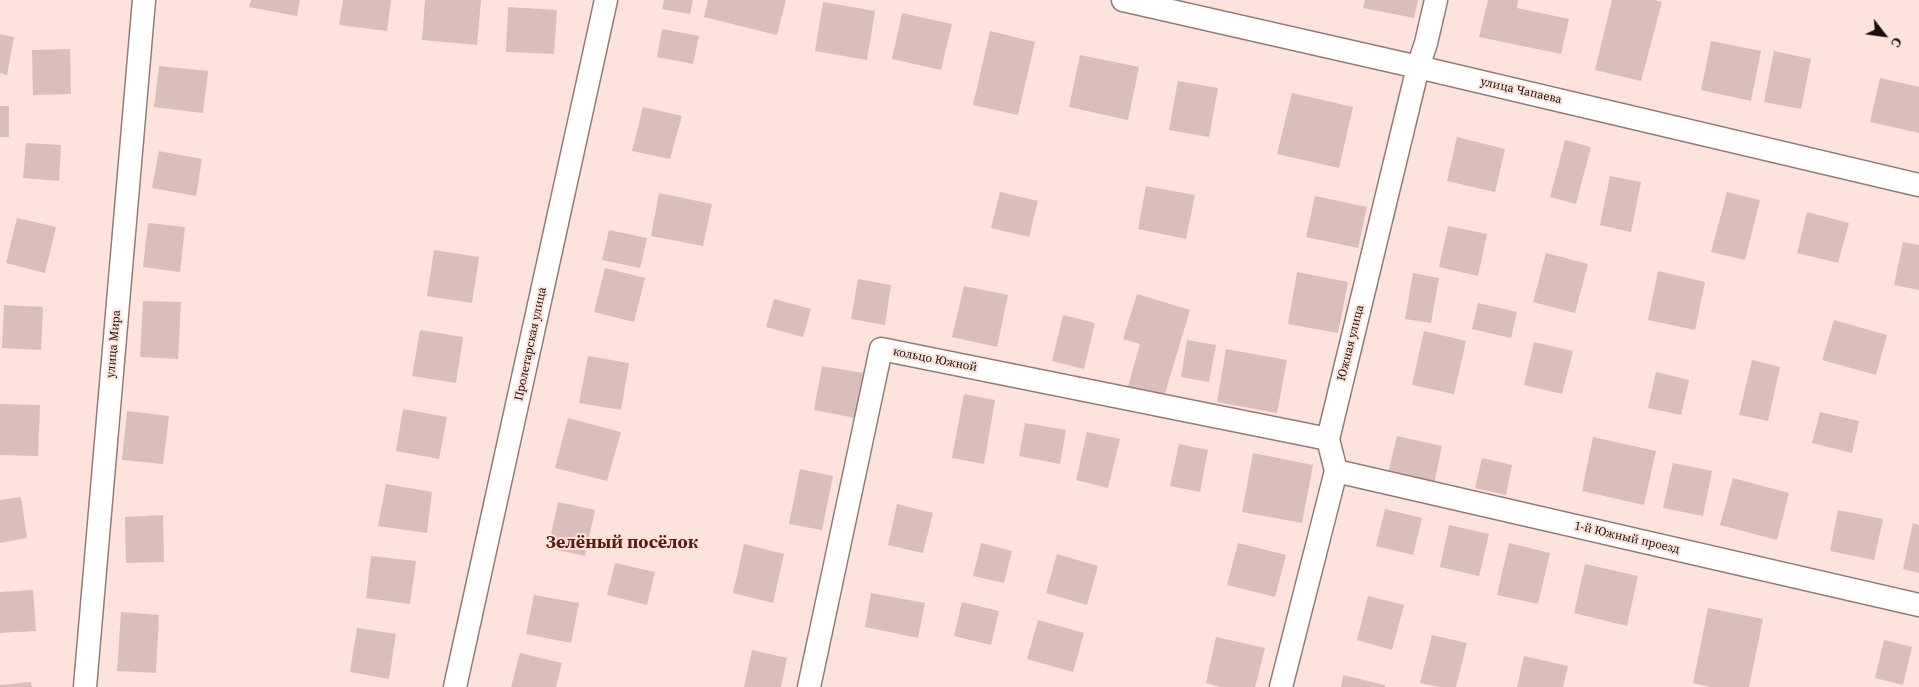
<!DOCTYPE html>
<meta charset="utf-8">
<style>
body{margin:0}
#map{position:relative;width:1919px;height:687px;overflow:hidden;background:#fee2dc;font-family:"Source Serif 4",serif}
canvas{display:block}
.north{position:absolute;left:1859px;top:10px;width:50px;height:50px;-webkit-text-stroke:4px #fee2dc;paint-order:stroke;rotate:120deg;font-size:14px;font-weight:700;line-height:20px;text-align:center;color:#180f0d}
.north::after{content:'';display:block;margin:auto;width:18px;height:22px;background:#180f0d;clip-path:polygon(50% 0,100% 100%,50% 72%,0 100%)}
</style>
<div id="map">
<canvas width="1919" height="687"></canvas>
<div class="north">С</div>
</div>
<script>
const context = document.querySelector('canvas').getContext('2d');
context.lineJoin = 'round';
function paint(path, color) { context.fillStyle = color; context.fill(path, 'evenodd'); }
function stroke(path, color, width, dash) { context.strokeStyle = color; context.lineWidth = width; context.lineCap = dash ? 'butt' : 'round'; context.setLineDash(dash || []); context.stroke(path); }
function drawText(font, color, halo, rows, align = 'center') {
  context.font = font + ' "Source Serif 4",serif'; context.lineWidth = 4; context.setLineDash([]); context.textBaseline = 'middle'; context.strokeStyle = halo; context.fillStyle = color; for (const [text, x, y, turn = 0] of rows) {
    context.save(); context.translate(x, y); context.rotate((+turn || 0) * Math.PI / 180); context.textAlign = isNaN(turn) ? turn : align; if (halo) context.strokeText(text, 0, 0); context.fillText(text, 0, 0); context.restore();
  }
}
paint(new Path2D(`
 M251 0H300L297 16 249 7Z
 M343 0H391L387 31 339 25Z
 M425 0H481L477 45 422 40Z
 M664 0H693L690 14 662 9Z
 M708 0H786L777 35 704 17Z
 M1365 0H1418L1414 18 1363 8Z
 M1488 0H1518L1517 8 1569 19 1561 54 1479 37Z
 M1612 0H1654L1662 2 1641 81 1595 70Z
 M823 2 875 11 867 60 815 51Z
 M508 7 557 10 554 54 506 52Z
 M902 13 952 24 941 70 892 59Z
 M662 29 699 36 693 64 657 57Z
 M990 31 1035 42 1018 115 973 105Z
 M0 34 14 37 7 75 0 73Z
 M1711 41 1761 51 1751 101 1701 90Z
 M70 49 71 94 33 95 32 50Z
 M1774 51 1811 59 1801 109 1764 102Z
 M1080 55 1139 67 1128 120 1069 107Z
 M159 66 208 71 203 113 154 107Z
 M1880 78 1919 87V133L1870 122Z
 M1178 81 1218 88 1209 137 1169 130Z
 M1292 93 1353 107 1339 168 1277 154Z
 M0 106H9V137H0Z
 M643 107 682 116 670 159 632 151Z
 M1457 137 1505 149 1495 192 1447 181Z
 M1565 140 1591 147 1576 204 1550 197Z
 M26 143 61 145 59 181 23 178Z
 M159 151 202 159 196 196 152 188Z
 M1610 176 1641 182 1631 232 1600 225Z
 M1146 186 1195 195 1186 239 1138 229Z
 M1000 192 1038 201 1029 237 991 228Z
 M1727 192 1760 200 1745 260 1711 252Z
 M659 193 712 204 703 246 651 236Z
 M1315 196 1367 207 1358 248 1306 237Z
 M1807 212 1849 223 1838 263 1797 253Z
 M17 218 56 227 45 273 6 263Z
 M148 223 185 227 180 272 143 267Z
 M1448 226 1487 234 1478 276 1439 267Z
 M609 230 647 238 640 268 602 260Z
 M1903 242 1919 245V290L1894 285Z
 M434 250 479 257 472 303 427 296Z
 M1546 253 1588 264 1575 313 1533 302Z
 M605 268 645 278 634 322 594 312Z
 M1658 271 1705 282 1695 330 1648 320Z
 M1297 272 1348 282 1338 333 1288 324Z
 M1413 273 1439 278 1431 323 1405 319Z
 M858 279 891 285 885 325 851 319Z
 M964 286 1008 295 997 347 952 337Z
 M1137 294 1190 310 1163 400 1127 390 1140 344 1123 339Z
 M774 299 811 309 803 337 766 327Z
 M143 301 181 302 178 359 140 357Z
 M1478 303 1517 312 1511 338 1472 329Z
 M4 305 43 307 41 350 2 348Z
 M1063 315 1095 323 1084 369 1052 361Z
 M1834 320 1887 335 1876 375 1822 360Z
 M420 330 463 337 456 383 412 376Z
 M1424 331 1466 341 1454 394 1412 385Z
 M1187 340 1216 345 1209 382 1181 377Z
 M1534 342 1573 351 1562 394 1524 385Z
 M1226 349 1287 360 1277 413 1217 402Z
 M588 356 629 363 621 410 579 403Z
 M1752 360 1780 367 1768 421 1739 415Z
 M822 366 863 373 855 418 814 410Z
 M1656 372 1689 380 1681 415 1648 408Z
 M964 394 995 400 984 464 952 458Z
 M0 404 40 405 38 456 0 455Z
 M403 409 447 417 439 459 396 451Z
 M127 411 169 416 163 464 122 460Z
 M1820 412 1859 421 1852 453 1812 443Z
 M568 418 621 432 607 481 555 468Z
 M1025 423 1066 430 1060 464 1019 456Z
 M1087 432 1120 439 1108 488 1076 480Z
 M1397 436 1442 446 1434 484 1388 473Z
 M1593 437 1656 451 1644 505 1582 491Z
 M1179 444 1208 450 1200 492 1170 486Z
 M1253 453 1313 465 1302 523 1242 512Z
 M1482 458 1512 465 1506 495 1475 488Z
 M1673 463 1712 471 1703 516 1663 508Z
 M800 469 833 476 822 530 789 524Z
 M1733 478 1789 493 1777 540 1720 525Z
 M386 484 432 492 427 533 378 526Z
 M21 497 27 538 0 543V500Z
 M558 502 595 510 585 556 548 548Z
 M897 504 933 513 923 553 888 545Z
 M1385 509 1422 518 1413 555 1376 546Z
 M1838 510 1883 519 1874 560 1830 551Z
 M163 515 164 562 126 563 125 517Z
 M1913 523 1919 525V573L1903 569Z
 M1449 525 1489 534 1479 576 1440 567Z
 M981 543 1012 551 1004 583 973 576Z
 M1238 543 1286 555 1275 597 1227 585Z
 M1509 543 1550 553 1538 604 1497 595Z
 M744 544 784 554 773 603 733 593Z
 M1057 554 1098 566 1087 605 1046 593Z
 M371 556 416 561 410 604 366 598Z
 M615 563 655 572 647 605 607 595Z
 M1585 564 1638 576 1627 626 1574 613Z
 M33 590 36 631 0 633V592Z
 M871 593 925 603 918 638 865 627Z
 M534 595 579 603 571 643 526 634Z
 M1368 596 1404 605 1392 650 1357 640Z
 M962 602 999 611 991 645 954 636Z
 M1708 608 1763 619 1749 687H1711L1693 683Z
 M121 612 159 615 156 673 117 671Z
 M1038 620 1084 633 1073 672 1027 659Z
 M357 628 396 634 389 679 350 672Z
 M1432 635 1467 643 1456 687H1439L1420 683Z
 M1216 637 1265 648 1255 687H1221L1206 683Z
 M1884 640 1912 647 1903 685 1875 678Z
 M752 650 787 658 781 687H744Z
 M520 653 562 663 556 687H511Z
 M1524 656 1568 666 1563 687H1517Z
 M1343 675 1385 685V687H1341Z
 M31 682 32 687H0V685Z`), '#dabeb9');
const minor = new Path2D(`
 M1123 0 1418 67 1919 185
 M1336 471 1919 605
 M85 687 144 0
 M455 687 606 0
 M809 687 881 349 1328 439
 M1281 687 1336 471 1328 439 1418 67 1426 43 1436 0`);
stroke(minor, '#947b76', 25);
stroke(minor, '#fff', 22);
drawText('12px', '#180f0d', '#fee2dc', [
 ["улица Чапаева",1521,91,13],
 ["Южная улица",1351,343,-76],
 ["улица Мира",114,344,-85],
 ["Пролетарская улица",531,344,-78],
 ["кольцо Южной",935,360,11],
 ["1-й Южный проезд",1627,538,13]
]);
drawText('bold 18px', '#5e1a11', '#fee2dc', [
 ["Зелёный посёлок",622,543]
]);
</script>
